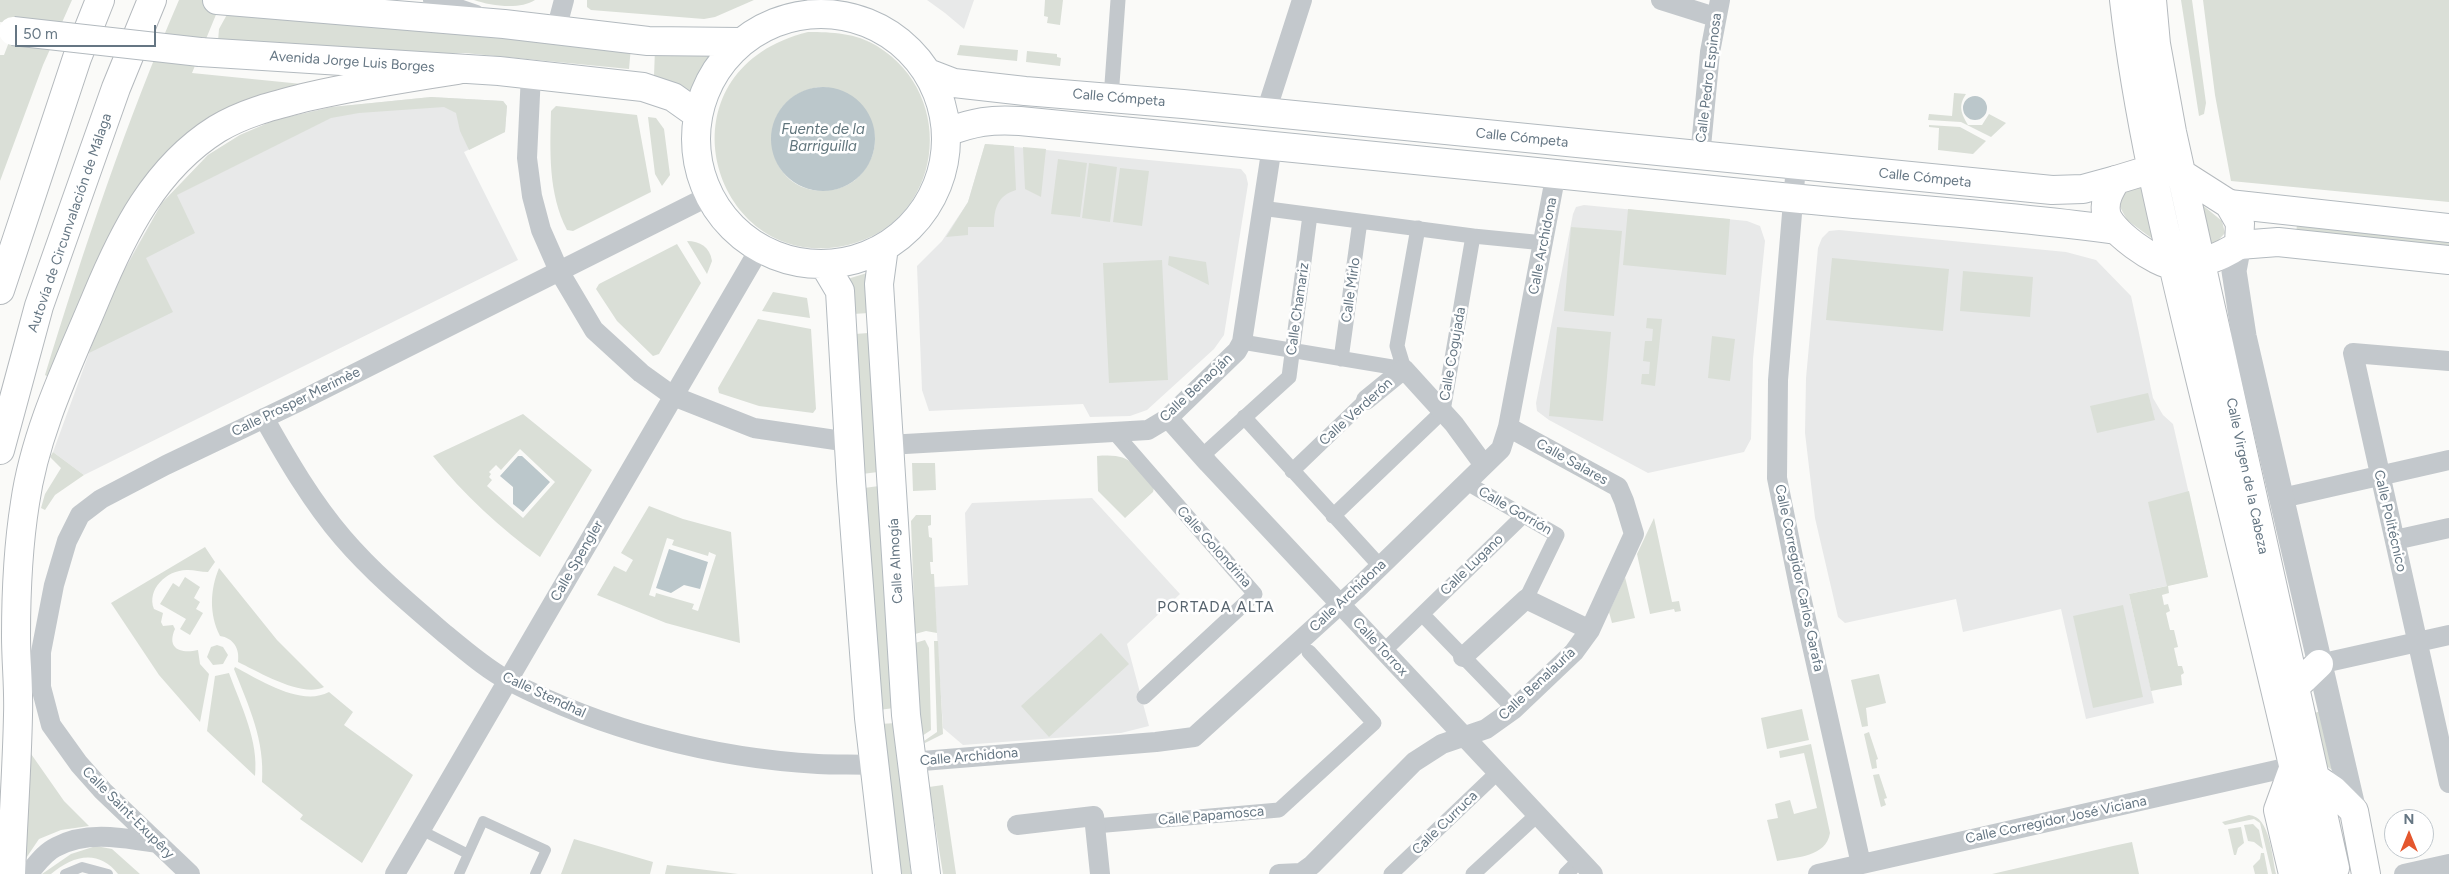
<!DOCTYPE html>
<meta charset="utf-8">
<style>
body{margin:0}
#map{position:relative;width:2449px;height:874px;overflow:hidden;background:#fafaf8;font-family:Figtree,sans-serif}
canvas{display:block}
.north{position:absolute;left:2384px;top:809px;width:50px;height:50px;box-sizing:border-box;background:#fff;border:1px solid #c1c8cd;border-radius:50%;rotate:0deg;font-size:14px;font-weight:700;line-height:20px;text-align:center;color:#657683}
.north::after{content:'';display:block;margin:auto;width:18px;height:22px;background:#e4572e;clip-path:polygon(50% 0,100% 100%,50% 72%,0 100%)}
.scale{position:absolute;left:15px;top:25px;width:141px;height:22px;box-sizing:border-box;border:2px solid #657683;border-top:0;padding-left:6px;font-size:15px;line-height:18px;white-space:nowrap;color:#657683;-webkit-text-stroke:4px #fff;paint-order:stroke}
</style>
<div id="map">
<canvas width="2449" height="874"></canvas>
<div class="north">N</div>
<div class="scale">50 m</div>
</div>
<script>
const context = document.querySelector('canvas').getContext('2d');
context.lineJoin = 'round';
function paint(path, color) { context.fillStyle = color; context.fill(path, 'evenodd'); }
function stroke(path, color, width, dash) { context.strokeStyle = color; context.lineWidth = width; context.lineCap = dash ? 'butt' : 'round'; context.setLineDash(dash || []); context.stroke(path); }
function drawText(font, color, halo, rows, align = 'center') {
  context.font = font + ' Figtree,sans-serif'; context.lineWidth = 5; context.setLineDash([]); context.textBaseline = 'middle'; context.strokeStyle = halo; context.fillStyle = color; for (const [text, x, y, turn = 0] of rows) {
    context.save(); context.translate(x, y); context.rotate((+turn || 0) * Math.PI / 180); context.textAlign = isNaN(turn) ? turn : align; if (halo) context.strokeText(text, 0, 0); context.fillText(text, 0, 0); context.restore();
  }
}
paint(new Path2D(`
 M927 0H974L964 29 945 13Z
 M431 97 503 101 507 106 505 132 464 152 518 260 84 475 53 452 110 296 128 262 162 203 208 155 240 135 275 120 332 107Z
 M985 144 1241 169 1246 175 1248 184 1224 335 1214 349 1147 410 1130 416 1090 417 1083 404 929 411 922 390 917 266 942 241 968 202Z
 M1584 205 1747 221 1760 226 1765 241 1753 359 1751 439 1744 452 1648 473 1549 420 1537 411 1536 403 1573 214 1576 207Z
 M1839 230 2066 252 2096 260 2131 296 2153 398 2163 415 2173 424 2208 577 2129 594 2154 703 2086 719 2061 609 1963 632 1956 599 1845 623 1838 617 1815 518 1805 433 1806 378 1818 248 1822 238 1829 231Z
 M1092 498 1180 594 1127 644 1149 726 1121 733 963 745 943 728 934 587 968 585 965 513 972 503Z`), '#e8e9e9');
paint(new Path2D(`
 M0 0H72L43 65 0 181V55H4L16 24 0 22Z
 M179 0H222L192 73 322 86 177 146 138 187 92 274 50 378 45 375C84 248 126 122 179 0Z
 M474 0H535C520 10 491 6 474 0Z
 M587 0H754L715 17 704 19 591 10 587 7Z
 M1045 0H1063L1060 25 1047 23 1048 17 1044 16Z
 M2181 0H2192L2206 103 2204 114 2199 116Z
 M2203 0H2449V202L2231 181 2215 95Z
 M230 9 631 47 629 69 465 53 379 55 218 41 219 29Z
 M808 32C832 32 856 33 877 46 959 96 943 222 848 245 713 277 650 71 808 32ZM819 87C860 87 892 133 865 169 857 181 845 188 831 190 763 200 747 98 819 87Z
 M960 45 1018 50 1017 61 957 55Z
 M655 49 712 54 696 80 692 92 672 82 654 76Z
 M1027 51 1057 54V57L1061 58 1060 66 1026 62Z
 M1954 93 1966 94C1958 106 1961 113 1968 125H1982L1989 114 2006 123 1991 137 1961 122 1928 120 1929 114 1952 116Z
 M431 97 503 101 507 106 505 132 469 150 460 131 456 113 444 107 359 113 331 118 177 195 195 233 146 258 173 312 89 353 110 296 162 203 208 155 240 135 275 120 332 107Z
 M556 106 637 115 651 192 573 231 567 230C548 193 550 151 551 111Z
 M648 117 656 118 664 129 670 175 662 186 655 174Z
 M1929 125 1960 127 1986 141 1973 154 1938 150 1939 128 1929 127Z
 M985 144 1014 146 1016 190C997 196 994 209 994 227H968V235L946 237 968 202Z
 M1023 147 1046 149 1041 197 1025 189Z
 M1058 159 1087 163 1080 217 1051 214Z
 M1089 163 1117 167 1110 222 1082 218Z
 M1120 168 1149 171 1142 226 1113 222Z
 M2141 185 2154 240 2127 220 2120 207C2122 193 2127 188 2141 185Z
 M2195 199 2222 221 2225 233 2215 244 2207 245Z
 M1628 209 1730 219 1726 275 1623 265Z
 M2297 224 2449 239V249L2296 235Z
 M1571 227 1622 231 1614 316 1564 311Z
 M687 241C700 241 710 247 712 261L707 274Z
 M677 244 701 283 659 354 653 356 617 321 596 289 599 284Z
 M1169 256 1206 262 1209 285 1168 265Z
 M1832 258 1949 269 1943 331 1826 320Z
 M1162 260 1168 380 1109 383 1103 263Z
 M1963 271 2033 277 2030 317 1960 311Z
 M867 273 869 313 853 314 844 280Z
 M773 292 807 298 810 318 762 311Z
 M1647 318 1662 319 1655 386 1641 384 1642 374H1649L1650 362 1643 361 1645 341H1652L1653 329 1646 328Z
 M758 319 811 329 816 409 813 413 759 406 719 393 718 388Z
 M1557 327 1611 332 1603 421 1549 416Z
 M868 333 878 472 862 474 855 334Z
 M1712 336 1735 339 1730 381 1708 378Z
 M2148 393 2155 420 2097 433 2090 406Z
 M523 414 592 470 540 557C501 529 463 494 433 456ZM520 449 555 482 523 518 487 486 492 480 489 477 491 474 489 472 496 465 501 470Z
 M53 452 84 475 55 495 45 510 41 508 45 494 61 468 50 457Z
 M1097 456C1132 453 1133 464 1154 488L1153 492 1125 518 1098 491Z
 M912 463H935L936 490 913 491Z
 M879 486 894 708 879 710 864 488Z
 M2189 491 2208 577 2168 586 2169 593 2162 595 2164 605 2168 604 2170 611 2166 613 2170 630H2174L2178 647 2174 648 2178 666H2182L2184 673 2181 675 2182 685 2151 691 2129 594 2167 586 2148 502Z
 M649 506 683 519 731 532 740 643 666 623 597 595 614 566 626 572 633 560 621 553ZM667 538 674 540 672 545 708 556 709 552 716 555 698 611 692 609 694 604 656 593 655 597 649 595Z
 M916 515H931V525L928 526 929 537 932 538 933 562H930L931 574H934L937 633 926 631 915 634 911 521Z
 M1654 518 1672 602 1679 601 1681 611 1675 612 1674 609 1650 614 1637 554Z
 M205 547 215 562 208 572C201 572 194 570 188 570 168 569 146 589 154 609L163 613 161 622 163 626 173 625 175 629C166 649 181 654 198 650L200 664 209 674 200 722 159 675 111 603Z
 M219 568 277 640 324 687C302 698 259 672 238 662 240 648 233 638 220 636 209 614 210 590 219 568Z
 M185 577 200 587 194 598 200 602 196 609 203 613 190 635 180 629 186 619 160 604 173 583 179 587Z
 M1625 577 1635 618 1612 623 1609 612Z
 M2123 605 2143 697 2093 708 2073 616Z
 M1101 633 1129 664 1049 737 1021 706Z
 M925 640 929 648 931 730 922 736 915 643Z
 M934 641H938L943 734 925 743 924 741 937 732Z
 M217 645 223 647 228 655 223 664 213 665 207 657 211 647Z
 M235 667C260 680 301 707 329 692L353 712 344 725 413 775 362 863 300 819 303 815 262 782C265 740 249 707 234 669Z
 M229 673C241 706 259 741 255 776L207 731 215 676Z
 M1879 674 1886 703 1866 708 1868 726 1862 727 1851 680Z
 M1802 709 1809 740 1767 749 1761 718Z
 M2321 711 2335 772 2325 765 2311 714Z
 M896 723 910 865 911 874H896L880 724Z
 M1869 732 1878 759 1876 760 1877 768 1872 769 1864 734Z
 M1811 744 1830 833C1826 857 1797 857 1777 861L1767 820 1778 818 1775 804 1790 800 1794 814 1817 808 1804 753 1780 758 1779 751Z
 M29 751 64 801 89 826 61 830 39 839 18 870Z
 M1879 774 1887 798 1884 799 1886 805 1881 807 1873 775Z
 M943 785 956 874H943L929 787Z
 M2249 815C2270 816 2272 857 2276 874H2272L2260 823 2254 819 2225 825 2222 822Z
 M2253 824 2259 830 2263 849 2254 842 2248 841 2244 825Z
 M2241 827 2244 843 2238 848 2236 855H2234L2228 829Z
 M574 839 653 862 650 874H561Z
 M2132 842 2139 874H1992L2113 846Z
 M96 846 112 849 140 874H118C99 849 73 855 51 874H42L71 854Z
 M2261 853H2264L2268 874H2255L2253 866 2260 859Z
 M667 865 738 874H665Z`), '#dadfd7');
paint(new Path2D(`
 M771 139a52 52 0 1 1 104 0a52 52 0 1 1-104 0Z
 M1963 108a12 12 0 1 1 24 0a12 12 0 1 1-24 0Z
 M518 456H522L550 482 523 512 513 504V487L500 476Z
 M669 549 708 562 700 589 684 585 671 593 656 588Z`), '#bbc7cb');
const secondary = new Path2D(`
 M217 0 504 24 648 41 740 42
 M696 139a125 125 0 1 1 250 0a125 125 0 1 1-250 0Z
 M200 52 499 71 643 87 673 97 697 114
 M928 73 954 83 1025 91 1183 104 2052 190 2083 189 2116 180
 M947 132C974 122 991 119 1020 121 1278 145 1534 172 1791 198 1900 209 2008 215 2116 230
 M2229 204 2449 228
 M2239 245 2278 242 2449 260
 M884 247 879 284 906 715 926 874
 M824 264 840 291 851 481 869 718 887 874`);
const primary = new Path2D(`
 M2124 0C2138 124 2168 245 2197 366 2238 535 2280 704 2318 874
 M2152 0 2156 44 2172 132 2335 868
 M2152 169 2182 174 2229 204 2240 223 2239 245C2219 258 2198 266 2174 265 2158 265 2107 230 2106 212 2104 200 2110 190 2116 180Z
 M2295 687 2319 664
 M2311 775 2333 790 2354 811 2366 874
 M2293 874 2278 810 2294 766`);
const motorway = new Path2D(`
 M0 290 77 58 100 0
 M0 450 39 306 116 88 152 0
 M11 874C13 821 17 768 18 715 19 689 16 662 16 636 16 592 18 547 25 503 35 432 68 365 96 298 123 233 155 168 217 129 245 112 276 105 307 97 358 85 411 77 463 69`);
stroke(secondary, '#b3babf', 30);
stroke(primary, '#b5babe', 30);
stroke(motorway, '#b4b9bd', 30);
stroke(new Path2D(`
 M421 830 468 854
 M65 874 82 867 108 874
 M459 874 483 821 546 850 535 874`), '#c3c8cc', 10);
stroke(new Path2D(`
 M1111 98 1118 0
 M1261 208 1473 236 1544 243
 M1242 342 1404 369 1397 346 1418 228
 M1341 359 1360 221
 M1244 417 1380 566
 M1114 432 1255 594 1144 697
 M1202 456 1289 377 1310 215
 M1292 471 1366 400
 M1467 483 1557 535 1526 599
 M1333 516 1443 411 1473 236
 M1422 614 1514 709
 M1384 651 1523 516
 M1095 826 1279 810 1374 723 1309 652
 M1391 874 1499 771
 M1473 874 1537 815
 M1566 874 1580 860`), '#c3c8cc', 15);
stroke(new Path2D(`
 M433 0 476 15
 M1661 0 1715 17
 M556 30 564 0
 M531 74 527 158 532 196 541 230 559 271 594 330 641 373 673 396 754 428 849 442
 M1266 112 1302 0
 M1700 157 1710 52 1720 0
 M1796 166 1778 380 1777 478 1802 601 1861 864
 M2449 361 2353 353 2449 783
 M1366 400 1404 369 1454 424 1484 465
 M264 418C287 459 312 502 343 538 373 573 410 604 445 634 465 650 486 669 509 681 604 730 712 758 818 764 837 765 856 764 874 765
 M1168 418 1208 463 1593 874
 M888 445 1148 430 1168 418 1237 351 1242 342 1272 146
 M2282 498 2449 460
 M2395 540 2449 528
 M1463 657 1526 599 1590 630
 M2319 664 2449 635
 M910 762 1156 742 1194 737 1358 588 1501 449 1508 427 1556 173
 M1017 825 1094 816 1100 874
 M28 874C36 865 45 852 56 847 87 830 124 838 157 843
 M190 874 103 791 79 764 51 725 41 687V652L54 585 67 541 80 515 101 499 166 465 300 401 709 196
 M395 874 760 248
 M1279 874 1301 873 1312 865 1414 762 1442 744 1486 729 1514 709 1574 652 1590 630 1634 534 1624 501 1618 487 1508 427
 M1818 874 2294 766
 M2404 874 2449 864`), '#c3c8cc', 20);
stroke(new Path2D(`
 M815 14 821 0
 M2239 245 2234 271 2244 336 2354 811`), '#c3c8cc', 25);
stroke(secondary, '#fff', 28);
stroke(primary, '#fff', 28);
stroke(motorway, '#fff', 28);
const secondaryBridge = new Path2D(`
 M13 31 200 52`);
stroke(secondaryBridge, '#b3babf', 30, []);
stroke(secondaryBridge, '#fff', 28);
drawText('14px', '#657683', '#fff', [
 ["Avenida Jorge Luis Borges",352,62,4],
 ["Calle Pedro Espinosa",1709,78,-83],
 ["Calle Cómpeta",1119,98,5],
 ["Calle Cómpeta",1522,138,6],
 ["Calle Cómpeta",1925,178,6],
 ["Autovía de Circunvalación de Málaga",70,223,-71],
 ["Calle Archidona",1543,246,-79],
 ["Calle Mirlo",1351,290,-82],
 ["Calle Chamariz",1298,309,-82],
 ["Calle Cogujada",1453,354,-80],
 ["Calle Benaoján",1196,388,-43],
 ["Calle Prosper Merimèe",296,402,-26],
 ["Calle Verderón",1356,412,-42],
 ["Calle Salares",1572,462,29],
 ["Calle Virgen de la Cabeza",2247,476,78],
 ["Calle Gorrión",1515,511,30],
 ["Calle Politécnico",2390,521,77],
 ["Calle Golondrina",1214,547,48],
 ["Calle Spengler",577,561,-60],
 ["Calle Almogía",896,561,-93],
 ["Calle Lugano",1472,565,-44],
 ["Calle Corregidor Carlos Garafa",1799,578,78],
 ["Calle Archidona",1348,596,-43],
 ["Calle Torrox",1380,647,47],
 ["Calle Benalauría",1537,684,-43],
 ["Calle Stendhal",544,695,25],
 ["Calle Archidona",969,757,-5],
 ["Calle Saint-Exupêry",128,813,45],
 ["Calle Papamosca",1211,816,-5],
 ["Calle Corregidor José Viciana",2056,820,-12],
 ["Calle Curruca",1445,823,-44]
]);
drawText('italic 15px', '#60757c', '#fff', [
 ["Fuente de la",823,130],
 ["Barriguilla",823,147]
]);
context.letterSpacing = '1px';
drawText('15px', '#57646e', '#fff', [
 ["PORTADA ALTA",1216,608]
]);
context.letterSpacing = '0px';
</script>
